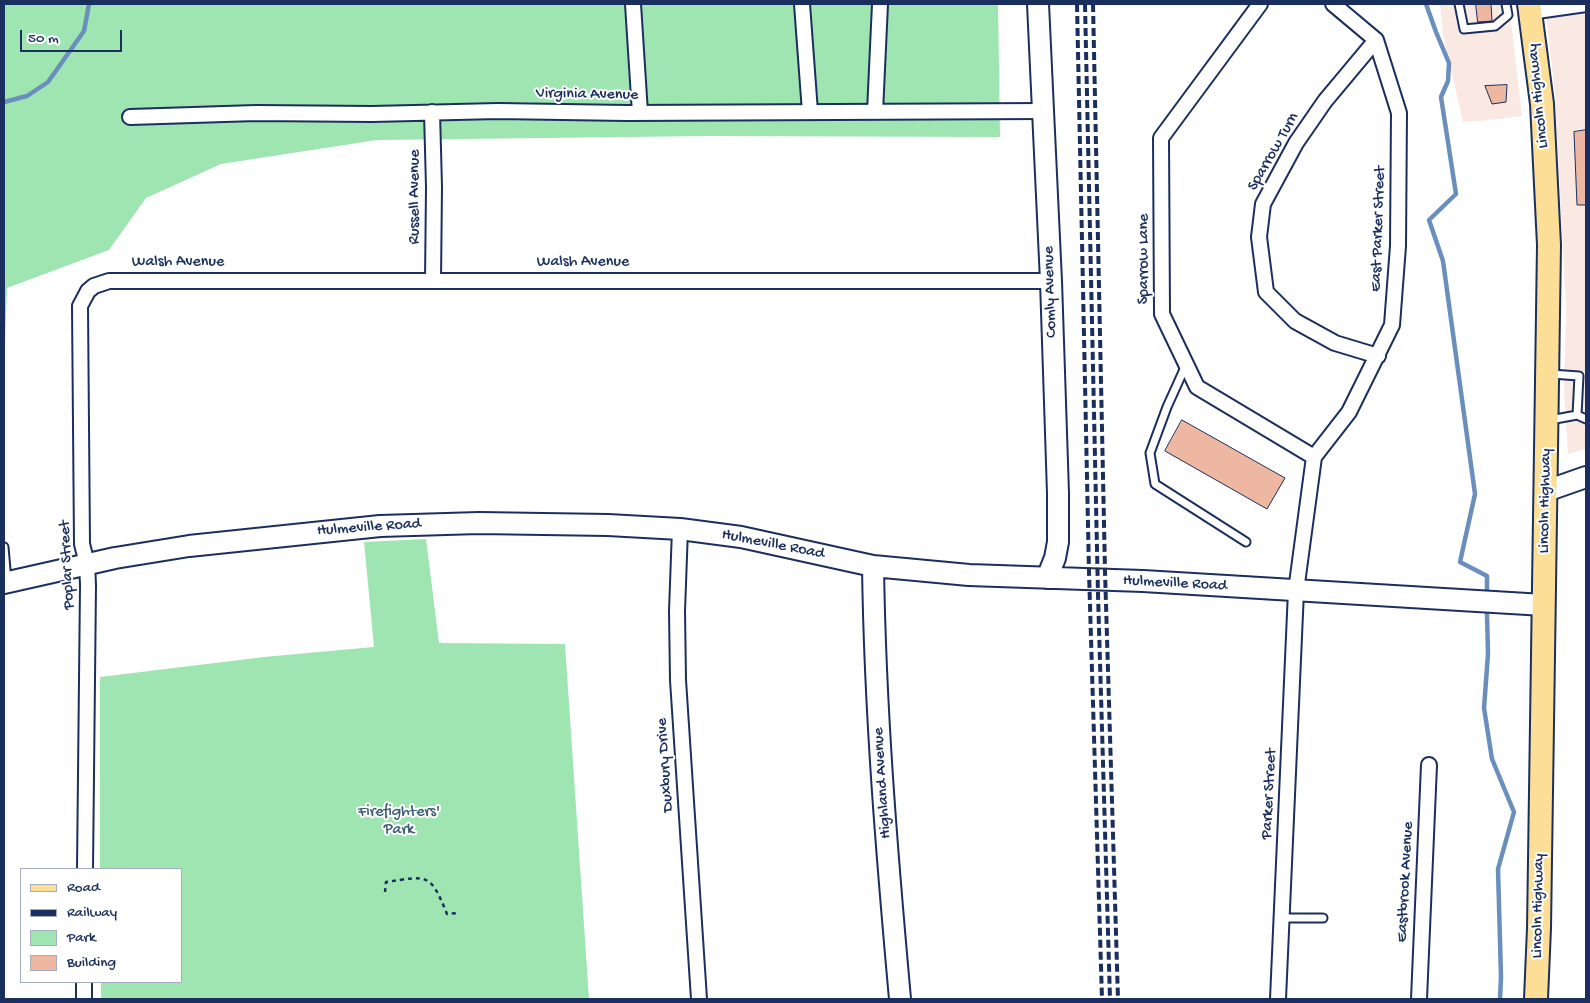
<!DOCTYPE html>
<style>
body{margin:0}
#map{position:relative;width:1590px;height:1003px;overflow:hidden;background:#fff;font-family:"Gochi Hand",sans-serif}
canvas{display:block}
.frame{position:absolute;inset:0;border:5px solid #1b2f5e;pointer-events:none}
.legend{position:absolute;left:20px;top:868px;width:162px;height:115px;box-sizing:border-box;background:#fff;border:1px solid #a4acbf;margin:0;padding:6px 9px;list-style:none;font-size:15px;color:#1b2f5e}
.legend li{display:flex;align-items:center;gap:10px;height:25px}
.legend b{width:25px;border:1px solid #a4acbf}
.scale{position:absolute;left:20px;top:30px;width:102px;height:22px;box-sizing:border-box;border:2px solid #1b2f5e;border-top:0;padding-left:6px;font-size:15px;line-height:18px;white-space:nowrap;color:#1b2f5e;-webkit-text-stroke:4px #fff;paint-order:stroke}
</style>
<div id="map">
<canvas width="1590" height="1003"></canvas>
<div class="frame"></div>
<ul class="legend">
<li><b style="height:6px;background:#fcde96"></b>Road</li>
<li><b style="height:6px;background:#1b2f5e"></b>Railway</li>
<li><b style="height:14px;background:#9ee5b2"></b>Park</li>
<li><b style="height:14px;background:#edb7a1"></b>Building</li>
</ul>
<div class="scale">50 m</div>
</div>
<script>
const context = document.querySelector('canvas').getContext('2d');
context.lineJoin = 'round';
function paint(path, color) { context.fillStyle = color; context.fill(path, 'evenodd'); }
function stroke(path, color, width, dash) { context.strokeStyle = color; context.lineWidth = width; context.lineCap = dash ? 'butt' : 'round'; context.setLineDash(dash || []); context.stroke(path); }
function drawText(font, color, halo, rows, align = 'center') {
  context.font = font + ' "Gochi Hand",sans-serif'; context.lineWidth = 4; context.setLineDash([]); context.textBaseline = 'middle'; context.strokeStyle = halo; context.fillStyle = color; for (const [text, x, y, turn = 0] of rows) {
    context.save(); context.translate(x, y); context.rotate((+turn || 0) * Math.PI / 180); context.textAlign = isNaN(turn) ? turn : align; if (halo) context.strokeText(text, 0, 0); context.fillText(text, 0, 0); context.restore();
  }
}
paint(new Path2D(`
 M1440 4H1509L1522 116 1481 121 1463 122 1443 34Z
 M1545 4H1586V449L1568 454 1564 391 1566 306 1555 95Z`), '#fae9e3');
paint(new Path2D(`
 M4 4H998L1000 137 708 136 377 140 221 164 146 198 109 250 7 288 4 372Z
 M426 539 439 643 565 644 589 999H101V982H181V869H100V677L264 657 374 647 364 542Z`), '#9ee5b2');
stroke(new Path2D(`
 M1426 4 1436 32 1449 63 1448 81 1441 97 1456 194 1429 220 1443 261 1475 494 1460 562 1487 576V589
 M4 102 27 96 48 82 84 31 89 4
 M1487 614 1488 654 1484 708 1492 759 1514 812 1498 869 1501 977 1500 999`), '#6a8fbc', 4.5);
const building = new Path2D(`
 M1476 4H1491L1492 21 1478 22Z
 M1507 85 1506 102 1492 104 1485 86Z
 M1586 130V205H1577L1574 132Z
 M1182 420 1285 478 1267 509 1165 451Z`);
paint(building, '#edb7a1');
stroke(building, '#1b2f5e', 1);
const lane = new Path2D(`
 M1459 4 1464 29 1495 26 1508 15 1506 4
 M1186 365 1167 407 1150 453 1155 484 1246 542
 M1551 374 1579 376 1577 415 1586 419
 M1550 420 1577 415
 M4 547 7 581
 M1281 918H1323`);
const street = new Path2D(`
 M633 4 640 113
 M802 4 810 112
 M1260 4 1161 138 1162 314 1197 387 1314 457 1296 591 1278 999
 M1530 12 1586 4
 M1376 40 1325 101 1296 143 1263 204 1259 237 1266 292 1295 321 1335 343 1378 356
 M432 112 434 187 433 281
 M875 112 880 4
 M130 117 256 113 372 114 498 111 627 113 1043 111
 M1314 457 1349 412 1392 325 1398 246 1399 113 1376 40 1333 4
 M680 529 677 611 678 680 699 999
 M85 869 88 585 87 564 82 544 80 306 88 291 94 286 109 281H1051
 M84 999V982
 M1419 999 1429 765`);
const secondary = new Path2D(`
 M1038 4 1051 281 1058 493V542L1055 558 1047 578
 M1546 491 1586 477
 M873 566C875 711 887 855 900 999
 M4 583 115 558 189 546 380 526 479 523 608 525 680 529 741 537 873 566 969 575 1143 581 1544 605`);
const primary = new Path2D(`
 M1529 4 1542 104 1549 245 1539 928 1536 999`);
stroke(lane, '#1b2f5e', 11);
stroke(street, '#1b2f5e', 18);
stroke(secondary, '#1b2f5e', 24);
stroke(primary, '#1b2f5e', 26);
stroke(new Path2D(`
 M385 892 386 882C428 876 430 872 447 914L458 913`), '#1b2f5e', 2.5, [4, 4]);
stroke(lane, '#fff', 7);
stroke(street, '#fff', 14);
stroke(secondary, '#fff', 20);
stroke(primary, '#fcde96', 22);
stroke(new Path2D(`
 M1077 4 1089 572 1102 999
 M1085 4 1098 594 1110 999
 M1093 4 1105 571 1118 999`), '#1b2f5e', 4, [8, 4]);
drawText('16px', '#1b2f5e', '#fff', [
 ["Virginia Avenue",587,95,1],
 ["Lincoln Highway",1539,96,-96],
 ["Sparrow Turn",1274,152,-60],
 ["Russell Avenue",416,197,-90],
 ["East Parker Street",1379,229,-88],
 ["Sparrow Lane",1145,259,-90],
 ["Walsh Avenue",178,263],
 ["Walsh Avenue",583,263],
 ["Comly Avenue",1051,292,-92],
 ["Lincoln Highway",1546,501,-89],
 ["Hulmeville Road",369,528,-4],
 ["Hulmeville Road",773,545,11],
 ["Poplar Street",68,565,-93],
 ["Hulmeville Road",1175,584,3],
 ["Duxbury Drive",666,765,-94],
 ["Highland Avenue",883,783,-94],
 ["Parker Street",1270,794,-87],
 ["Eastbrook Avenue",1406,882,-87],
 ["Lincoln Highway",1539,906,-89]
]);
drawText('16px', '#3c5c73', '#fff', [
 ["Firefighters'",399,813],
 ["Park",399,831]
]);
</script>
